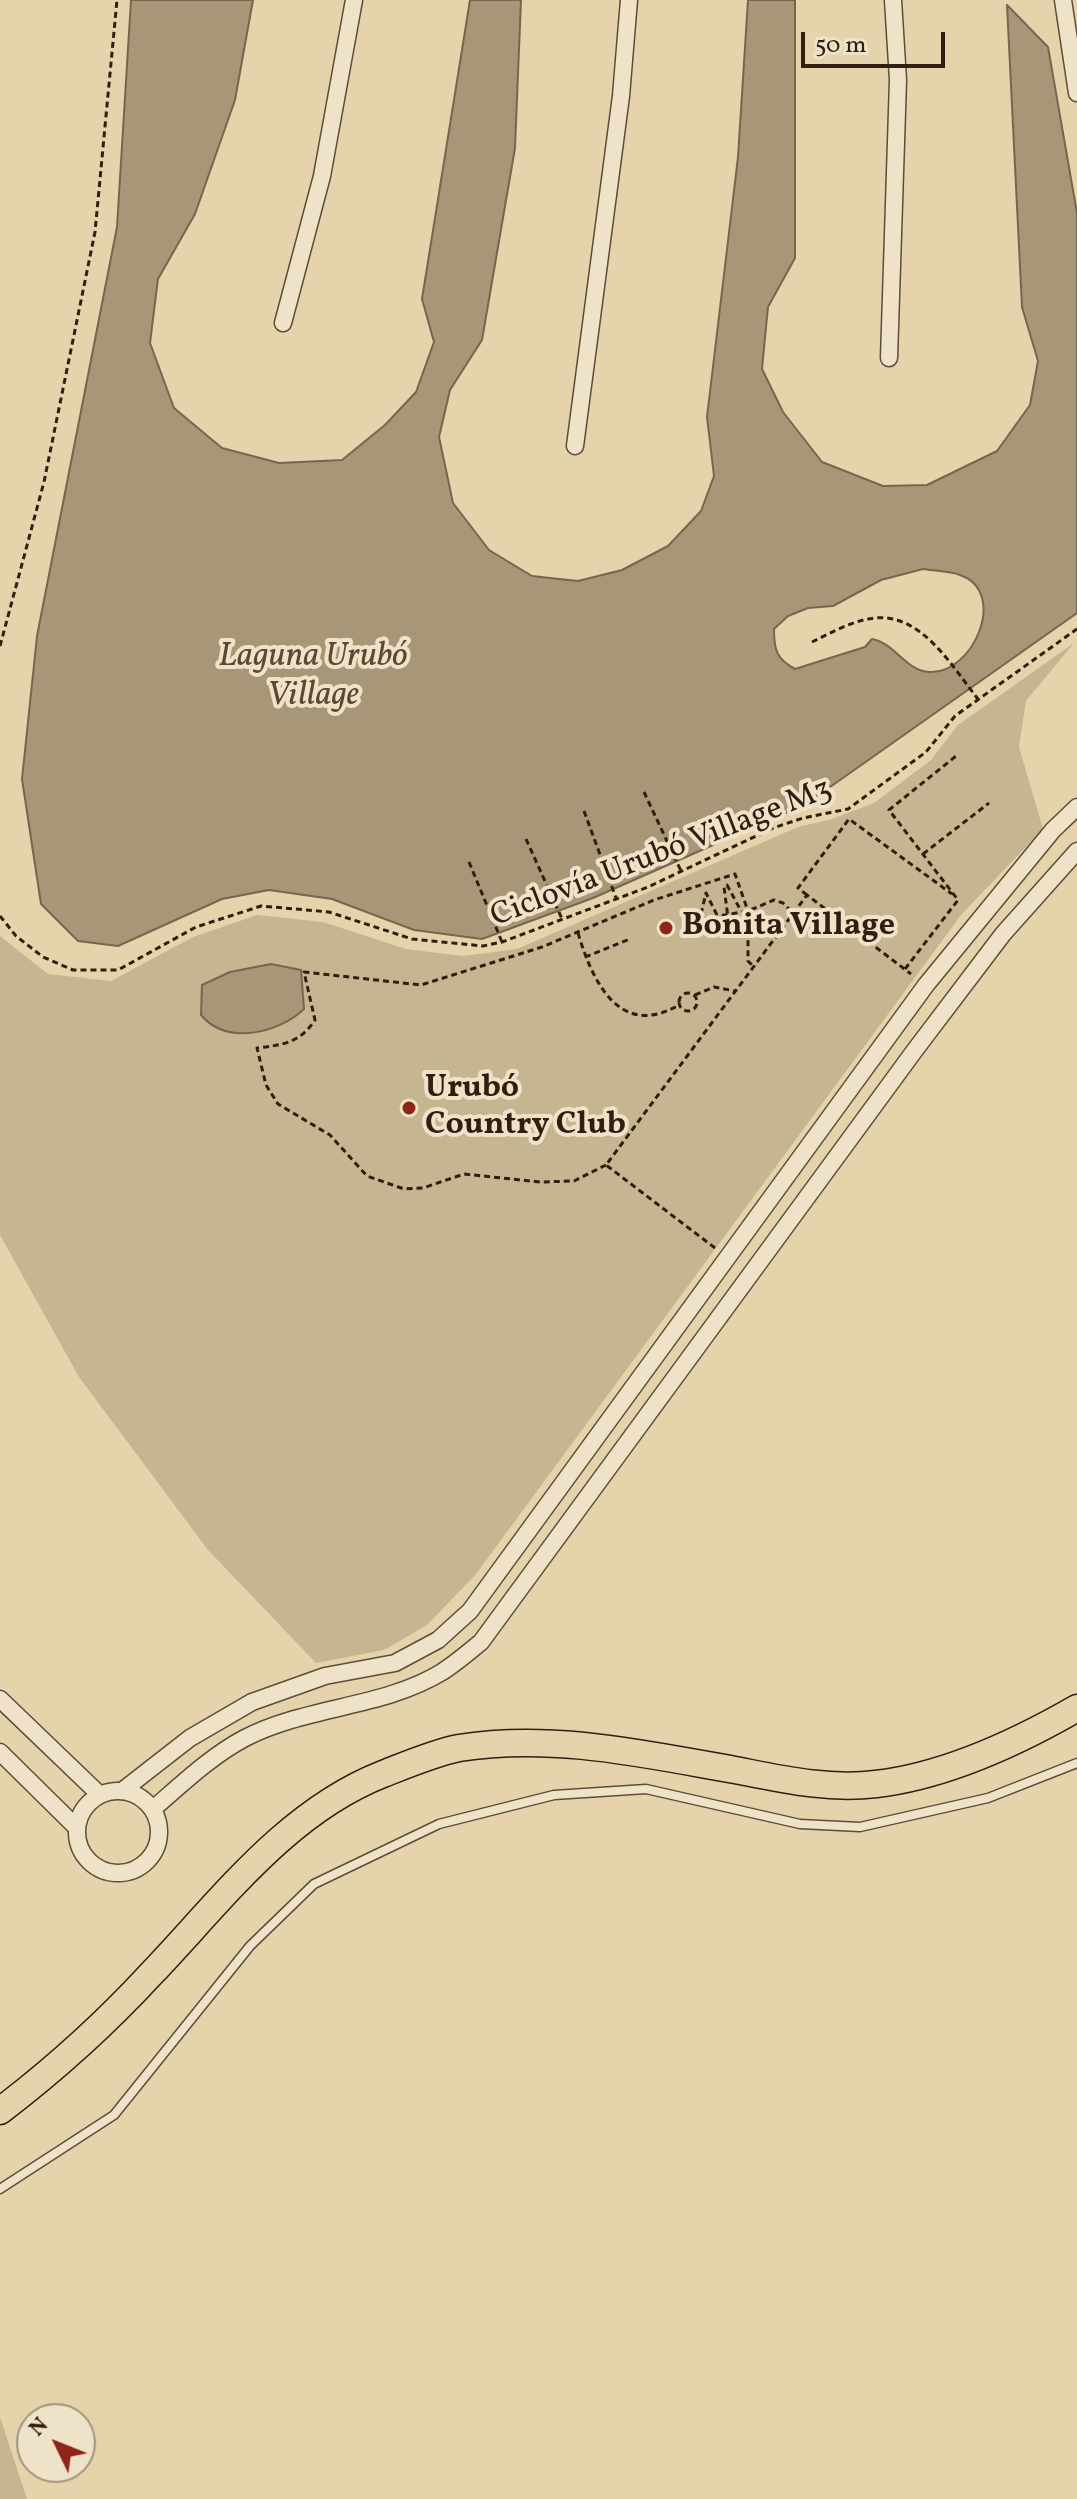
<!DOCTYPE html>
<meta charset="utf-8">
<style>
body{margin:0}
#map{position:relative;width:1077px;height:2499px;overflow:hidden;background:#e5d4ab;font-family:Vollkorn,serif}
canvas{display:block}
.north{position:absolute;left:16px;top:2403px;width:80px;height:80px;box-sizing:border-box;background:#eee3c8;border:2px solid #a2947f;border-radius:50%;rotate:313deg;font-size:22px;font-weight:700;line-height:32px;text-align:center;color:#301e11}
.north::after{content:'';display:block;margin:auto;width:28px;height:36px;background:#8f2418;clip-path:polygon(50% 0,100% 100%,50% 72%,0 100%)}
.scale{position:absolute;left:801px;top:32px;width:144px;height:36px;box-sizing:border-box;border:4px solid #301e11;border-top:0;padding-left:10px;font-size:24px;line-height:28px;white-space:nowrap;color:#301e11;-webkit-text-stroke:6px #eee3c8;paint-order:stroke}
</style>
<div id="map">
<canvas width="1077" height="2499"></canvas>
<div class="north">N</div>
<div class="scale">50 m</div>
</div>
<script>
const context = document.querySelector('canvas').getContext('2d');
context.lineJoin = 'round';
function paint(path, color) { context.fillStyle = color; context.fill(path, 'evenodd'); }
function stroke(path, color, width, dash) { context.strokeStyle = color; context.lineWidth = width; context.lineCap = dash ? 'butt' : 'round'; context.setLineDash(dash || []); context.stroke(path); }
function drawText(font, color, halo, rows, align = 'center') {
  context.font = font + ' Vollkorn,serif'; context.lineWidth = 8; context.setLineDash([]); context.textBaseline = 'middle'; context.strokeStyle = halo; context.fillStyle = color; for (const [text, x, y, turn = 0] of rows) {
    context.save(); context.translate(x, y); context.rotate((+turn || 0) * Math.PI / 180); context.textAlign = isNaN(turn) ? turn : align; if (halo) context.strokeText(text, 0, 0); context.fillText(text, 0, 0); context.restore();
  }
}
paint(new Path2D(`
 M1074 643 1026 701 1019 747 1043 829 961 915 476 1574 427 1625 384 1650 316 1663 208 1550 79 1377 0 1235V936L48 974 111 981 193 937 257 915 323 922 406 949 463 956 517 949 798 827 832 819 874 803 931 760 958 725Z
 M0 2417 27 2499H0Z`), '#c6b591');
const water = new Path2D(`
 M131 0H253L235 100 195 214 158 279 150 343 174 408 222 448 279 463 342 460 385 425 416 392 434 342 422 299 470 0H521L515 148 482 340 450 390 439 437 453 503 489 550 532 576 578 581 622 570 668 546 701 511 714 476 707 417 738 157 748 0H795V258L768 307 762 369 783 412 822 462 883 486 927 485 997 451 1030 405 1038 361 1022 307 1007 5 1048 47 1077 213V613L806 804 593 898 482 939 414 930 332 899 269 890 222 899 118 946 78 941 41 904 22 779 37 636 117 227ZM923 569C935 571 949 571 960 575 1009 592 973 675 929 672 906 671 895 643 872 639L865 647 795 669C776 659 774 649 774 629L788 616 808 608 833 606 881 580Z
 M271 964 301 970 304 1009C279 1033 227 1046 201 1015L202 985 230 972Z`);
paint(water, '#a79677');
stroke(water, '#77664e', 2);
const service = new Path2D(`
 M0 2189 114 2115 250 1946 314 1884 439 1824 554 1795 646 1789 800 1824 860 1827 988 1798 1077 1763`);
const minor = new Path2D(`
 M1063 0 1077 93
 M283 323 322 176 354 0
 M889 358 898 80 893 0
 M575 446 621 96 629 0
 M0 1699 100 1795
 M0 1752 77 1828
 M77 1832a41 41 0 1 1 82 0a41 41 0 1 1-82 0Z
 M122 1791 190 1738 252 1702 325 1676 395 1663 438 1640 470 1611 926 985 1053 830 1077 807
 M153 1809C182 1784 211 1756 245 1738 307 1706 383 1708 442 1672 456 1663 469 1652 481 1642L915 1050 1003 934 1077 851`);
const primary = new Path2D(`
 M0 2111C55 2069 104 2025 151 1974 221 1901 286 1812 383 1774 406 1765 434 1753 459 1748 551 1733 644 1754 735 1770 781 1779 828 1790 876 1784 945 1776 1018 1742 1077 1708`);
stroke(service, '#5d4c38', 11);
stroke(minor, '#5d4c38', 19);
stroke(primary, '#301e11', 29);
stroke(new Path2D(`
 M812 642C831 633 853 620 875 618 922 613 953 668 978 699
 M0 646 44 482 95 232 117 0
 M644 792 681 871
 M584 811 616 898
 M526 839 562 919
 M923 854 989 803
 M469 862 502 942
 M807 895 798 888 849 819 952 894
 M701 914 706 893 726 933H730L724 887 727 885 741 911
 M0 916 16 936 43 957 73 970H118L196 927 261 906 329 912 412 939 483 946 502 942 648 887 773 828 803 818 848 809 926 752 955 716 1077 629
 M702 919 748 911 774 900 783 903 793 913
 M578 933C592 980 619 1040 679 1005
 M585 957 630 939
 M905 969 958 900 889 810 956 756
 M679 1002a9 9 0 1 1 18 0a9 9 0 1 1-18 0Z
 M695 995 714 987 735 991
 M606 1165 574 1181 540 1182 464 1174 423 1188 404 1189 367 1176 330 1135 278 1104 266 1085 257 1048C282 1045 300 1043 315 1020L304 972 421 985 542 947 654 900 735 874 748 911V961L754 967
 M715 1248 606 1165 807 895 911 974`), '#301e11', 3, [6, 4]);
stroke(service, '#eee3c8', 8);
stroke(minor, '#eee3c8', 16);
stroke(primary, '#e5d4ab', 26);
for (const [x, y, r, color] of [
 [666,928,8,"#8f2418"],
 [409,1108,8,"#8f2418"]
]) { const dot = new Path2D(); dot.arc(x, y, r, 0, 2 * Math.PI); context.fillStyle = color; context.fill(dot); stroke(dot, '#eee3c8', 3); }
drawText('32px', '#301e11', '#eee3c8', [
 ["Ciclovía Urubó Village M3",662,855,-21]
]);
drawText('bold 32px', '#301e11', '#eee3c8', [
 ["Bonita Village",682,928],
 ["Urubó",425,1090],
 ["Country Club",425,1127]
], 'left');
drawText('italic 34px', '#5a4835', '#eee3c8', [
 ["Laguna Urubó",313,659],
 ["Village",313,698]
]);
</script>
